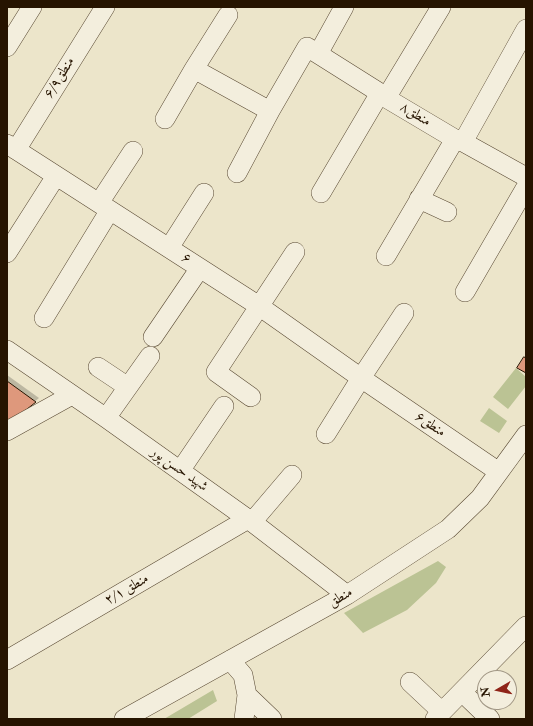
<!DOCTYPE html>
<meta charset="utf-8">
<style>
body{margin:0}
#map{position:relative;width:533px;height:726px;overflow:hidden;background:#ece5ca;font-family:"IM FELL Double Pica",serif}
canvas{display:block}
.frame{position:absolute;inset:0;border:8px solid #261400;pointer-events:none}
.north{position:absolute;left:477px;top:670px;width:40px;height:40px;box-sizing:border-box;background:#f3eedd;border:1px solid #a19785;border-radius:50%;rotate:261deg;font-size:11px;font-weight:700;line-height:16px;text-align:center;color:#261400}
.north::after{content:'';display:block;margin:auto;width:14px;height:18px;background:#8f2418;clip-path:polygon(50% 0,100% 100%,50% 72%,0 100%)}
</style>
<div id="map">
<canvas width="533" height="726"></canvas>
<div class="frame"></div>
<div class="north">N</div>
</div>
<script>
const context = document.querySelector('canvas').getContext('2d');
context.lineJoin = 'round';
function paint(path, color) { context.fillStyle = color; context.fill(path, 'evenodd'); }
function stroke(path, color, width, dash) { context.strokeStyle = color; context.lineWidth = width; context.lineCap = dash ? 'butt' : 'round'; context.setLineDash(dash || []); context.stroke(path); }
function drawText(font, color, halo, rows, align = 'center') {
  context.font = font + ' "IM FELL Double Pica",Amiri,serif'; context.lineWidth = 3; context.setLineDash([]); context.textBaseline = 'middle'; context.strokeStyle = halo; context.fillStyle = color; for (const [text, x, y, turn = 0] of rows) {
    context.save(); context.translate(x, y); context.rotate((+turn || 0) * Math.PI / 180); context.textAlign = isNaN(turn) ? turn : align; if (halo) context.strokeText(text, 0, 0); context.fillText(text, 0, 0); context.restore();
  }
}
paint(new Path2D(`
 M516 368 526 377V386L508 409 493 397Z
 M489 408 507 421 499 433 480 421Z
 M438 561 446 567 436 583 407 610 363 633 344 613Z
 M213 690 217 701 188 719H164Z`), '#bbc394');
paint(new Path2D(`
 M7 375 39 398 21 413 7 421Z`), '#0003');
const building = new Path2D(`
 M524 357 526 358V373L517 368Z
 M7 381 36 402 22 413 7 422Z`);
paint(building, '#de987c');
stroke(building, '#261400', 1);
const minor = new Path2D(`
 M7 47 32 7
 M318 54 344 7
 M194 69 270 111
 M386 98 441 7
 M165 119 194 69 228 15
 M463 142 526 29
 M7 144 259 306 361 378 499 472
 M16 150 105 7
 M237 173 270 111 307 47 380 93 386 98 455 139 463 142 526 177
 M321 193 380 93
 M419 199 447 212
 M99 203 133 151
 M169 248 204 193
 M7 253 56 176
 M386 256 455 139
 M465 292 526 187
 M44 318 110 210
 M153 337 200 268
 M7 350 106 418 252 522 347 595
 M98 367 128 387
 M251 397 216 372 295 252
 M106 418 150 356
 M7 431 72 395
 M326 434 361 378 404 313
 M180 471 224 406
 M252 522 292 475
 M7 660 248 519
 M230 660 243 675 247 695 244 719
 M410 682 442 712
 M462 692 490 719
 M247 695 272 719
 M124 719 347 595 448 529 480 498 526 435
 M435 719 526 626`);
stroke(minor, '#584832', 20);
stroke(minor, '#f3eedd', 19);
drawText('14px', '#261400', '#f3eedd', [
 ["منطق۶/۹",60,78,-58],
 ["منطق۸",415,115,31],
 ["۶",186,259,33],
 ["منطق۶",430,425,34],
 ["شهید حسن پور",179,470,35],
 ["منطق ۲/۱",127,590,-30],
 ["منطق",341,598,-31]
]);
</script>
